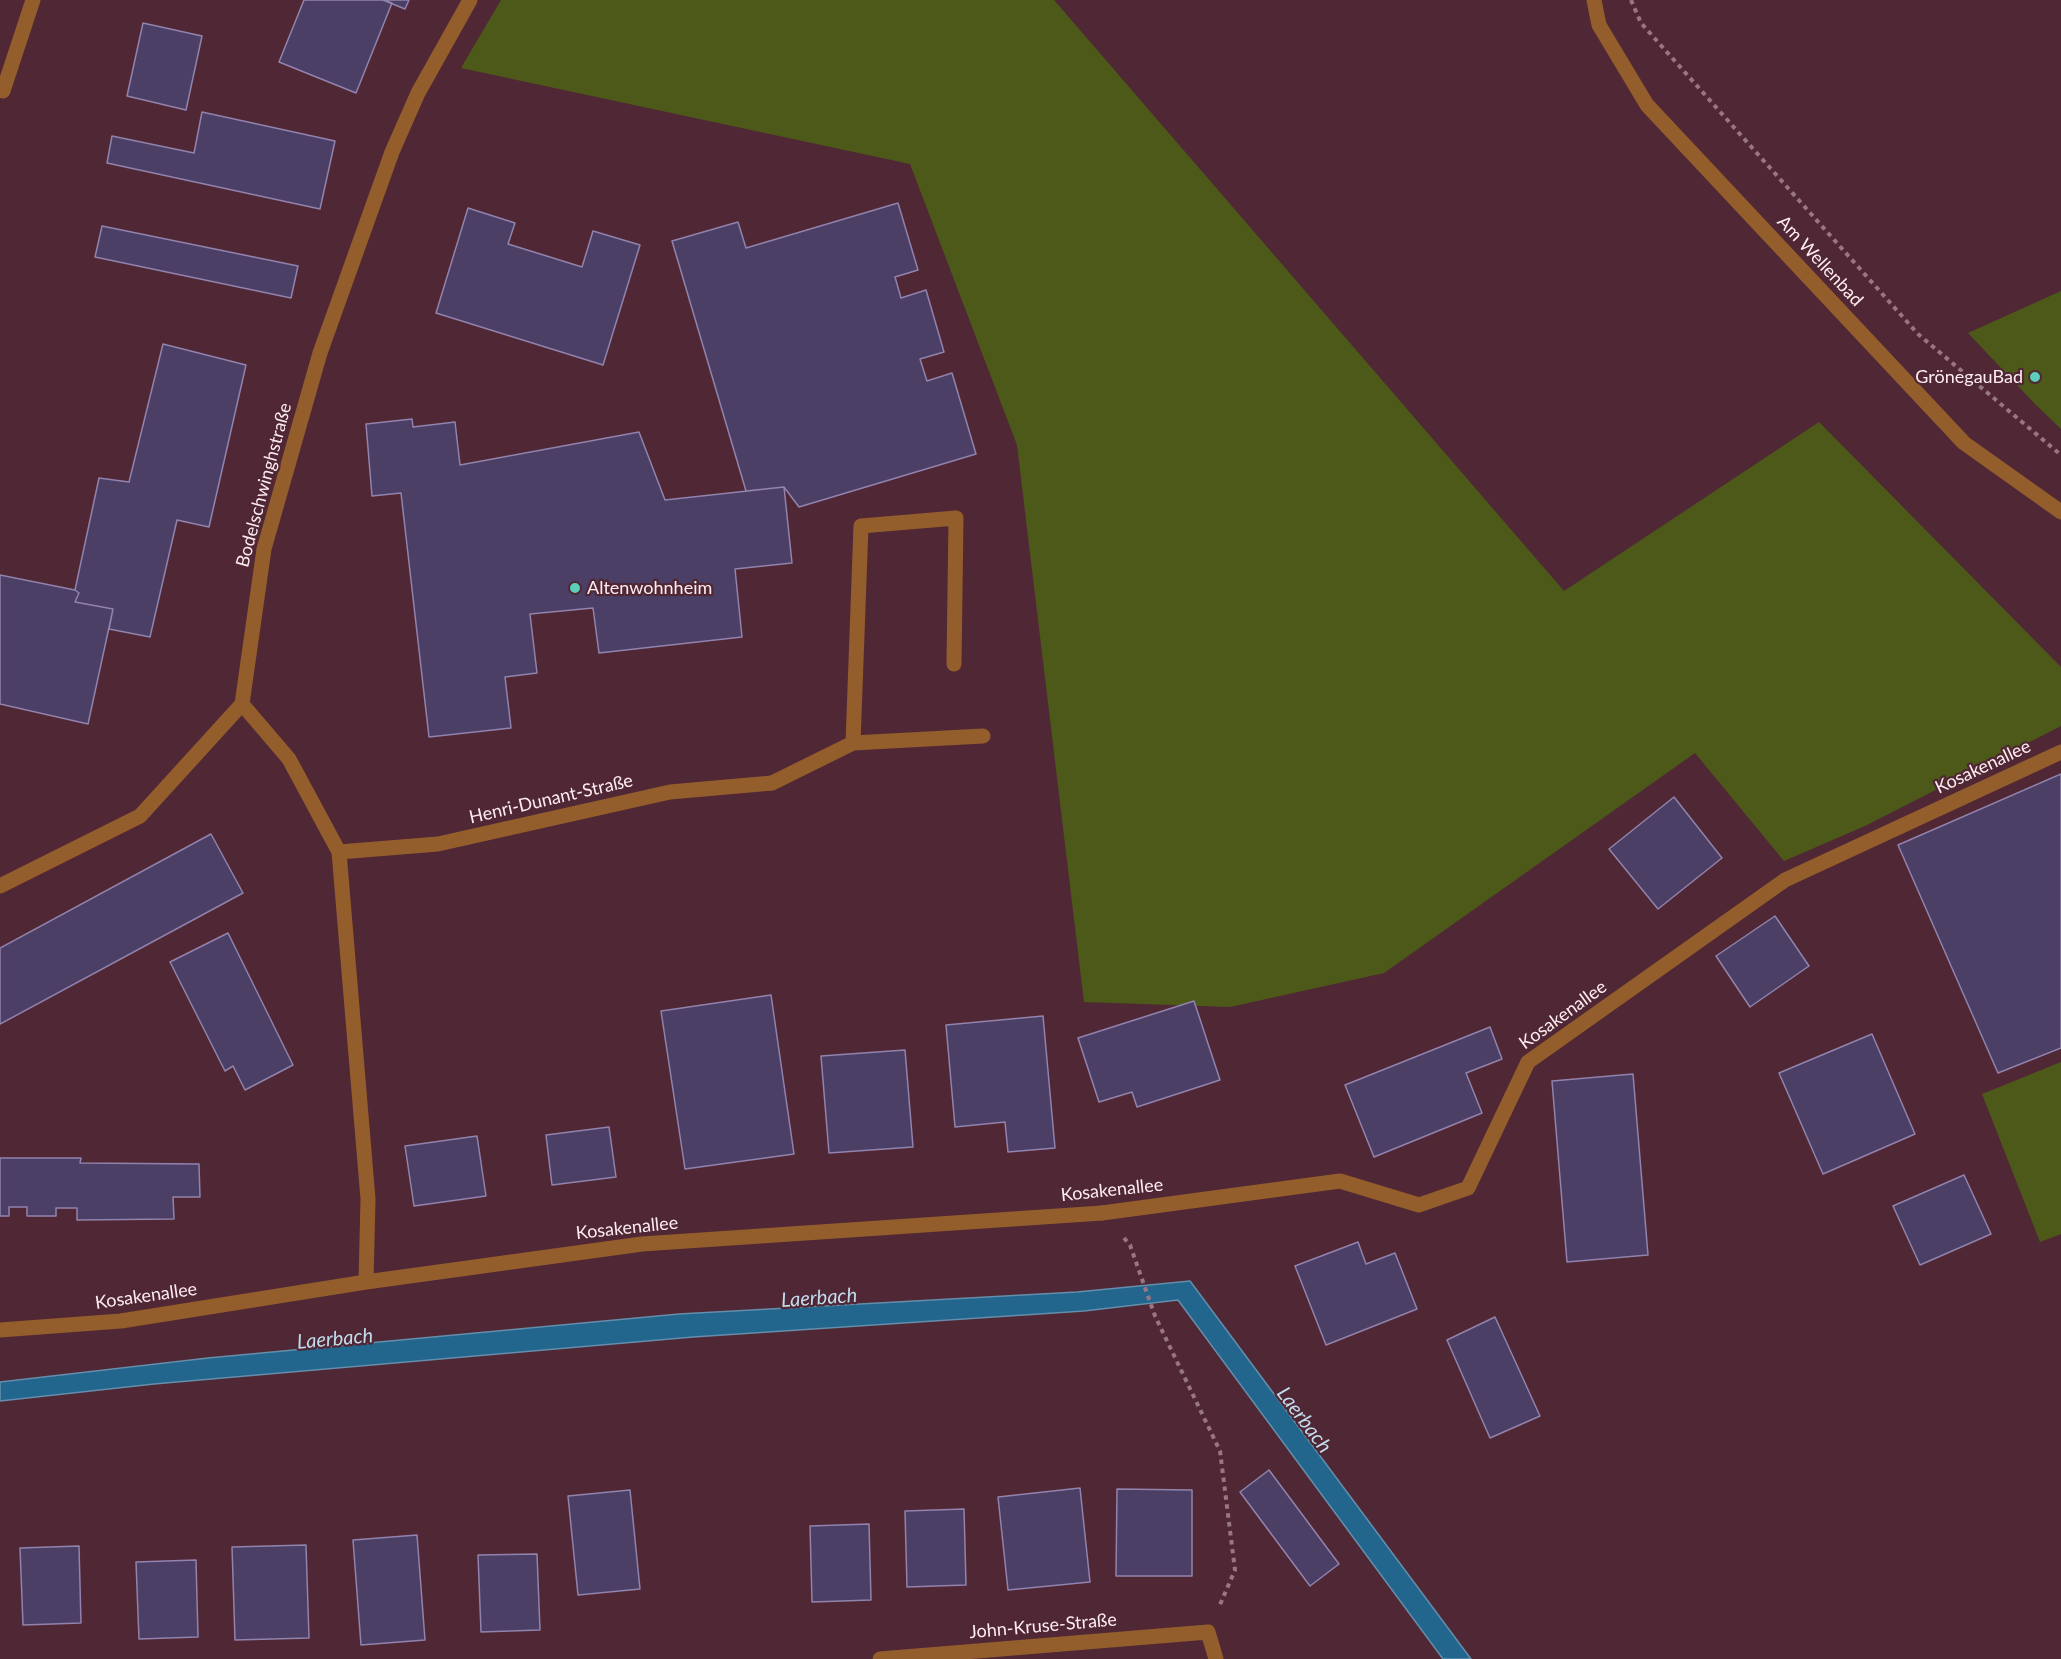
<!DOCTYPE html>
<meta charset="utf-8">
<style>
body{margin:0}
canvas{display:block;background:#502734}
</style>
<canvas width="2061" height="1659"></canvas>
<script>
const context = document.querySelector('canvas').getContext('2d');
context.lineJoin = 'round';
function paint(path, color) { context.fillStyle = color; context.fill(path, 'evenodd'); }
function stroke(path, color, width, dash) { context.strokeStyle = color; context.lineWidth = width; context.lineCap = dash ? 'butt' : 'round'; context.setLineDash(dash || []); context.stroke(path); }
function drawText(font, color, halo, rows, align = 'center') {
  context.font = font + ' Lato,sans-serif'; context.lineWidth = 4.5; context.setLineDash([]); context.textBaseline = 'middle'; context.strokeStyle = halo; context.fillStyle = color; for (const [text, x, y, turn = 0] of rows) {
    context.save(); context.translate(x, y); context.rotate((+turn || 0) * Math.PI / 180); context.textAlign = isNaN(turn) ? turn : align; if (halo) context.strokeText(text, 0, 0); context.fillText(text, 0, 0); context.restore();
  }
}
paint(new Path2D(`
 M501 0H1054L1564 591 1819 422 2061 667V726L1865 826 1784 861 1695 753 1384 973 1230 1007 1084 1002 1017 445 910 164 461 68Z
 M2061 291V429L2036 405 1968 333Z
 M2061 1062V1234L2040 1242 1982 1094Z`), '#4c5919');
const water = new Path2D(`
 M1190 1281 1471 1659H1443L1178 1300 1084 1311 693 1337 154 1384 0 1401V1382L208 1358 679 1314 1077 1292Z`);
paint(water, '#22658d');
stroke(water, '#648eab', 1.5);
const building = new Path2D(`
 M304 0H383L392 3 356 93 279 62Z
 M383 0H409L405 9Z
 M143 23 202 36 186 110 127 96Z
 M202 112 335 141 320 209 107 163 112 136 194 153Z
 M898 203 918 270 895 277 901 298 926 290 944 352 920 359 927 381 952 373 976 454 799 507 784 487 746 491 672 241 738 222 746 248Z
 M468 208 515 223 508 244 582 267 593 231 640 245 603 365 436 313Z
 M102 226 298 266 291 298 95 257Z
 M163 344 246 365 209 527 177 520 150 637 109 629 113 609 75 602 79 593 75 590 99 478 129 482Z
 M412 419 413 427 455 422 460 465 639 432 665 500 784 487 792 563 735 569 742 637 599 653 593 608 530 614 537 673 505 677 511 728 429 737 401 493 372 496 366 424Z
 M0 575 75 590 79 593 75 602 113 609 88 724 0 704Z
 M2061 774V1048L1998 1073 1898 845Z
 M1674 797 1722 858 1658 909 1609 849Z
 M211 834 243 893 0 1024V948Z
 M1775 916 1809 966 1750 1007 1716 956Z
 M228 933 293 1065 245 1090 233 1066 225 1071 170 962Z
 M771 995 794 1154 685 1169 661 1011Z
 M1194 1001 1220 1080 1137 1107 1132 1092 1099 1102 1078 1038Z
 M1043 1016 1055 1148 1008 1152 1005 1122 955 1127 946 1025Z
 M1490 1027 1502 1059 1466 1073 1482 1113 1374 1157 1345 1085Z
 M1872 1034 1915 1134 1823 1174 1779 1073Z
 M905 1050 913 1147 829 1153 821 1056Z
 M1633 1074 1648 1255 1567 1262 1552 1081Z
 M609 1127 616 1177 552 1185 546 1135Z
 M477 1136 486 1196 414 1206 405 1146Z
 M0 1158H81L80 1163 199 1164 200 1197H173L174 1219 77 1220V1208H56V1216H27V1207H9V1216H0Z
 M1964 1175 1991 1234 1920 1265 1893 1206Z
 M1358 1242 1366 1264 1395 1253 1417 1309 1326 1345 1295 1266Z
 M1495 1317 1540 1416 1490 1438 1447 1340Z
 M1269 1470 1339 1564 1310 1586 1240 1492Z
 M1080 1488 1090 1582 1008 1590 998 1497Z
 M1117 1489 1192 1490V1576H1116Z
 M630 1490 640 1589 578 1595 568 1496Z
 M964 1509 966 1585 907 1587 905 1511Z
 M869 1524 871 1600 812 1602 810 1526Z
 M417 1535 425 1640 361 1645 353 1540Z
 M306 1545 309 1638 235 1640 232 1547Z
 M79 1546 81 1623 23 1625 20 1548Z
 M537 1554 540 1630 481 1632 478 1555Z
 M196 1560 198 1637 139 1639 136 1562Z`);
paint(building, '#4c3f65');
stroke(building, '#9183ad', 1.5);
stroke(new Path2D(`
 M1631 0 1641 23 1918 334 2061 455
 M1124 1238 1130 1245 1155 1316 1220 1451 1235 1570 1219 1607`), '#977781', 4, [4.5, 4.5]);
stroke(new Path2D(`
 M853 743 983 736
 M772 783 853 743 861 526 956 518 954 664
 M1102 1213 1340 1181 1419 1205 1468 1188 1528 1062 1785 880 2061 752`), '#945d2c', 15);
stroke(new Path2D(`
 M1594 0 1599 25 1647 105 1964 443 2061 512
 M3 91 33 0
 M242 704 289 759 339 852 368 1199 366 1282
 M339 852 438 844 670 792 772 783
 M0 886 140 816 242 704 264 549 320 353 392 152 418 93 470 0
 M0 1330 121 1321 366 1282 642 1244 1102 1213
 M880 1659 1208 1632 1216 1659`), '#945d2c', 15);
for (const [x, y, r, color] of [
 [2035,377,6,"#5cceba"],
 [575,588,6,"#5cceba"]
]) { const dot = new Path2D(); dot.arc(x, y, r, 0, 2 * Math.PI); context.fillStyle = color; context.fill(dot); stroke(dot, '#502734', 2); }
drawText('18px', '#fdecf0', '#502734', [
 ["Am Wellenbad",1820,261,47],
 ["Bodelschwinghstraße",264,485,-75],
 ["Kosakenallee",1983,767,-25],
 ["Henri-Dunant-Straße",551,799,-13],
 ["Kosakenallee",1563,1015,-36],
 ["Kosakenallee",1112,1190,-6],
 ["Kosakenallee",627,1228,-6],
 ["Kosakenallee",146,1296,-8],
 ["John-Kruse-Straße",1043,1626,-5]
]);
drawText('18px', '#fdecf0', '#502734', [
 ["GrönegauBad",2023,377],
 ["Altenwohnheim",587,588,"left"]
], 'right');
drawText('italic 20px', '#c2dbed', '#502734', [
 ["Laerbach",819,1298,-4],
 ["Laerbach",335,1339,-5],
 ["Laerbach",1304,1420,53]
]);
</script>
